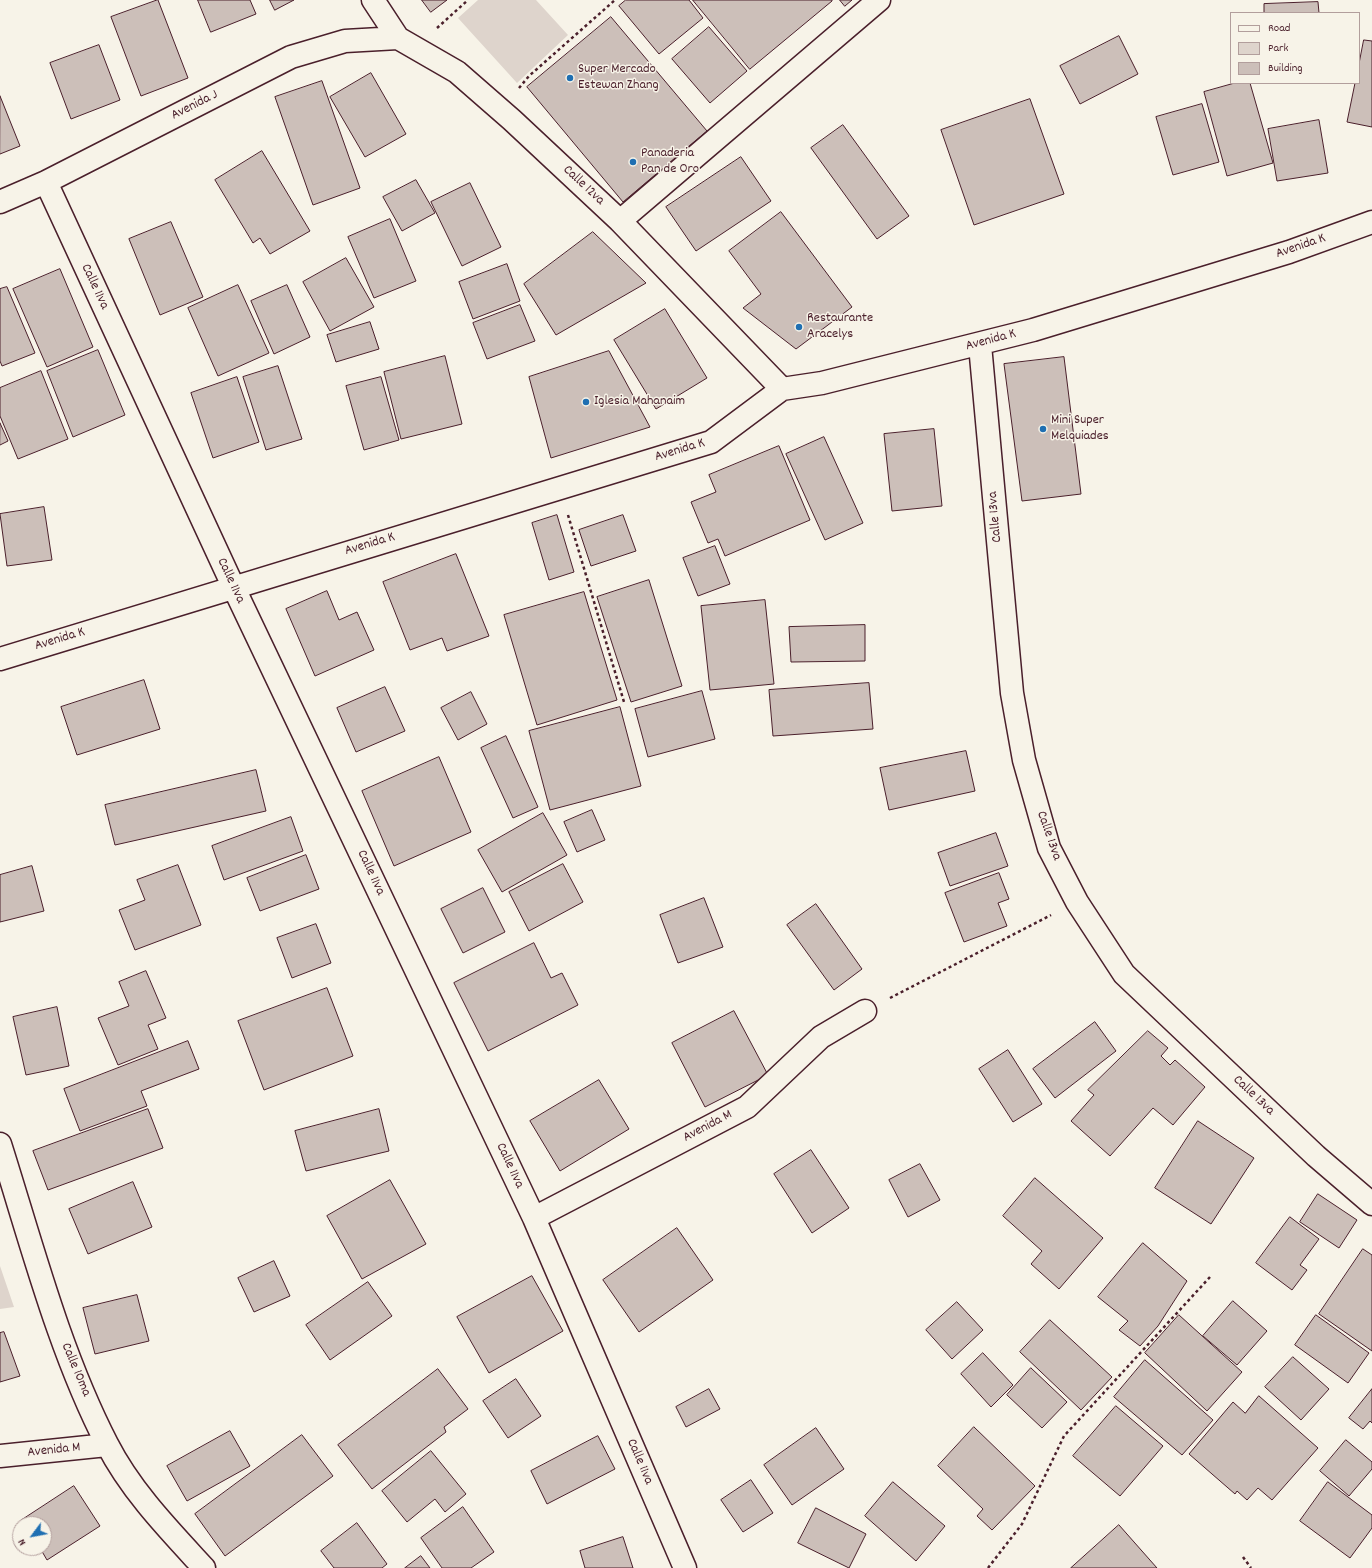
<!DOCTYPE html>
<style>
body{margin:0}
#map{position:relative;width:1372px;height:1568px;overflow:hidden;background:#f7f3e8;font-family:Dekko,sans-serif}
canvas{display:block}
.legend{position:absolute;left:1230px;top:12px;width:130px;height:72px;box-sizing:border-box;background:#f7f3e8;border:1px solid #b29e9c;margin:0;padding:5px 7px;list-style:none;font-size:12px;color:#4a1f2b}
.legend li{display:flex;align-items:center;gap:8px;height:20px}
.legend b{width:20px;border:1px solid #b29e9c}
.north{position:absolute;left:12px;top:1516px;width:40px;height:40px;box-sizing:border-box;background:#f7f3e8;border:1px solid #b29e9c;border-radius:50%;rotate:238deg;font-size:11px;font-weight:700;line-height:16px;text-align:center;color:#4a1f2b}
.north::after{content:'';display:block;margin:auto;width:14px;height:18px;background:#1f6fb2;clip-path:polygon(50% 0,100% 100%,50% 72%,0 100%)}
</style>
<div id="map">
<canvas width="1372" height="1568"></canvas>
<ul class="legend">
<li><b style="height:5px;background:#f7f3e8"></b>Road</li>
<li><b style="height:11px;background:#ded4cc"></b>Park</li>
<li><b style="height:11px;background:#ccbfb9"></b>Building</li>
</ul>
<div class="north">N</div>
</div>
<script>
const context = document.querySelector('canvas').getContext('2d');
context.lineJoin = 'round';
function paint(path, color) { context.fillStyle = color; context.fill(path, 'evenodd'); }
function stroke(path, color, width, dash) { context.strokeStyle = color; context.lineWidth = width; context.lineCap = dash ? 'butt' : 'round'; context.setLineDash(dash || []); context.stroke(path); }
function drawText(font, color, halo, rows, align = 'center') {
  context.font = font + ' Dekko,sans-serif'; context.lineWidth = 3; context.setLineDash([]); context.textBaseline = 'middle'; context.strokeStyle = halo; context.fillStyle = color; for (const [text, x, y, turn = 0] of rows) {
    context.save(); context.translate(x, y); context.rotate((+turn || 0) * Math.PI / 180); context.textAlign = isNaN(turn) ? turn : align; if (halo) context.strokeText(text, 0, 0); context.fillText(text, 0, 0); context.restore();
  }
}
paint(new Path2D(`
 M478 0H536L568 35 517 83 458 18Z
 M0 1266 14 1307 0 1309Z`), '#ded4cc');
const building = new Path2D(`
 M158 0 188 78 141 96 111 17Z
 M198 0H250L256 14 211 32Z
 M270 0H294L275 10Z
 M422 0H447L431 12Z
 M626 0H689L703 18 659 54 619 6Z
 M693 0H832V1L750 69Z
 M840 0H852L845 6Z
 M1318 2 1319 13H1264V4Z
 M611 17 707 131 623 202 527 87Z
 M709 27 747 71 710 103 672 59Z
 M1119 36 1138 74 1080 104 1060 66Z
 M1364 40 1372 41V127L1347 122 1355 83H1359V64Z
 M99 45 120 100 71 119 50 63Z
 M371 73 406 134 365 157 330 97Z
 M322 81 360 188 313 205 275 97Z
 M1235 83H1250L1273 163 1227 176 1204 92Z
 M0 96 20 146 0 154Z
 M1030 99 1064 194 974 225 941 130Z
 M1202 104 1219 162 1173 175 1156 117Z
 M1319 120 1328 173 1277 181 1268 129Z
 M843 125 909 216 877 239 811 148Z
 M262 151 310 231 270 254 260 238 253 243 215 180Z
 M741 157 771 201 696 251 666 207Z
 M416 180 435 213 402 231 383 197Z
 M470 183 501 247 462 266 431 202Z
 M781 212 852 307 796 349 743 308 761 294 729 251Z
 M390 219 416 281 374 298 348 237Z
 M171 222 203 297 160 315 129 239Z
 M593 232 646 283 556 335 524 284Z
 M346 258 374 307 330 331 303 282Z
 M507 264 520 301 473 319 459 282Z
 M60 269 93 347 47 367 13 289Z
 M238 285 269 353 218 376 188 308Z
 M287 285 310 337 274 354 251 301Z
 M7 287 35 353 2 366 0 361V289Z
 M520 305 535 341 487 359 473 323Z
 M665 309 707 378 656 409 614 340Z
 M370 322 379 349 336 362 327 335Z
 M98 350 125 415 73 437 47 371Z
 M609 351 650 427 551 458 529 377Z
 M445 356 462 424 401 439 384 372Z
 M1064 357 1081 494 1022 501 1004 364Z
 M278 366 302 439 266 450 243 377Z
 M41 371 68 439 18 459 0 416V388Z
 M237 377 259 442 213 458 191 393Z
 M381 377 399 440 364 450 346 386Z
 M0 423 8 441 0 445Z
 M934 429 942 506 892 511 884 434Z
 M824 437 863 523 825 540 786 454Z
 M779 446 810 520 725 556 718 539 708 543 691 502 716 492 709 475Z
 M44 507 52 560 7 566 0 514Z
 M557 515 574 572 549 580 532 523Z
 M623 515 636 551 591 566 579 530Z
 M715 546 730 584 698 596 683 558Z
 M456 554 489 636 447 651 442 638 410 650 383 582Z
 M649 580 682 686 631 702 597 597Z
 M327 591 339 620 357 612 374 650 315 676 286 609Z
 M584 592 617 700 537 725 504 615Z
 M765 600 774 684 710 690 701 606Z
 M865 625V661L791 662 789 627Z
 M144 680 160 729 77 755 61 707Z
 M869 683 873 729 773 736 769 690Z
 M385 687 405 731 356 752 337 708Z
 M702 691 715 739 648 757 635 709Z
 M471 692 487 724 458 740 441 708Z
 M620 707 641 786 550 810 529 731Z
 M506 736 538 807 513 818 481 748Z
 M966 751 975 791 889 810 880 768Z
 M439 757 471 832 394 866 362 791Z
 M256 770 266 811 115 845 105 805Z
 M592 810 605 840 577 852 564 822Z
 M543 813 567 855 502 892 478 850Z
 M291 817 303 851 224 880 212 846Z
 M996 833 1008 866 950 886 938 853Z
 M306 855 319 889 260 911 247 878Z
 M563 864 583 902 529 931 509 892Z
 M178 865 201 925 135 950 119 910 145 900 137 880Z
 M32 866 44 911 0 922V875Z
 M999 873 1009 899 998 903 1007 926 964 942 945 893Z
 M483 888 505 932 463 953 441 909Z
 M704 898 723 947 678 963 660 915Z
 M816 904 862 969 834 990 787 925Z
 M316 924 331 963 292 978 277 938Z
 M534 943 551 978 562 973 578 1005 488 1051 454 983Z
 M146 971 166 1018 148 1025 158 1049 118 1065 98 1018 129 1006 119 982Z
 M327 988 353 1056 264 1090 238 1021Z
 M57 1007 69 1066 26 1075 13 1017Z
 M734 1011 768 1075 705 1107 672 1043Z
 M1095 1022 1116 1051 1055 1098 1033 1069Z
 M1148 1031 1168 1048 1161 1056 1170 1065 1175 1060 1205 1087 1173 1125 1153 1108 1110 1156 1071 1121 1094 1095 1088 1090Z
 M188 1041 199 1069 141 1091 147 1106 80 1131 64 1089Z
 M1008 1050 1042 1104 1013 1122 979 1069Z
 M599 1080 629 1129 560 1171 530 1121Z
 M148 1109 163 1148 48 1190 33 1151Z
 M379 1109 389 1151 306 1171 295 1131Z
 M1198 1121 1254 1158 1211 1224 1155 1188Z
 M811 1150 849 1208 812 1233 774 1174Z
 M920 1164 940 1200 908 1217 889 1180Z
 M1035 1178 1103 1238 1059 1289 1031 1264 1042 1251 1003 1216Z
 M390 1180 426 1244 362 1279 327 1216Z
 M133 1182 152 1227 88 1254 69 1209Z
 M1318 1194 1357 1220 1339 1248 1300 1222Z
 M1290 1217 1319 1239 1300 1265 1307 1270 1292 1290 1256 1263Z
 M677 1228 713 1280 639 1332 603 1280Z
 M1143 1243 1187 1281 1158 1326 1140 1346 1119 1330 1128 1321 1098 1297Z
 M1363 1249 1372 1255V1351L1319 1314Z
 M274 1261 290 1296 254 1312 238 1278Z
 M532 1276 563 1331 489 1373 457 1317Z
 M368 1282 392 1316 330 1360 306 1325Z
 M137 1295 149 1341 95 1354 83 1308Z
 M1233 1301 1267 1331 1237 1365 1203 1336Z
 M957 1302 983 1330 952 1359 926 1330Z
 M1179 1315 1242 1372 1207 1411 1145 1353Z
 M1316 1315 1369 1353 1348 1383 1295 1345Z
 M1050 1320 1112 1377 1081 1410 1020 1352Z
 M4 1332 20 1376 0 1382V1333Z
 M983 1353 1013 1385 991 1407 961 1374Z
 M1293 1357 1329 1389 1301 1420 1265 1387Z
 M1145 1360 1213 1420 1182 1455 1114 1397Z
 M1031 1368 1067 1402 1042 1428 1007 1395Z
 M438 1369 468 1409 444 1427 446 1432 372 1489 338 1445Z
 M516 1379 541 1416 508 1438 483 1401Z
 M709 1389 720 1409 686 1427 676 1407Z
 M1372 1389V1423L1370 1421 1363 1429 1349 1418Z
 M1259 1396 1318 1448 1272 1500 1258 1488 1247 1500 1237 1491 1235 1494 1189 1454 1233 1402 1245 1413Z
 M1116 1406 1163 1446 1120 1496 1073 1456Z
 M974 1427 1035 1486 992 1530 977 1516 983 1509 938 1466Z
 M816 1428 844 1469 792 1505 764 1465Z
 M230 1431 250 1466 187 1501 167 1466Z
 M302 1435 333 1476 225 1556 195 1514Z
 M598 1436 615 1469 547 1504 531 1471Z
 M1346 1440 1372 1462V1469L1349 1496 1320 1471Z
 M431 1451 466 1494 445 1512 435 1499 407 1522 382 1491Z
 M751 1480 773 1513 743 1532 721 1500Z
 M893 1482 945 1526 916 1561 865 1516Z
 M1328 1482 1372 1515V1528L1350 1558 1300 1521Z
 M74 1486 100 1526 47 1560 40 1548H44V1524H24L22 1520Z
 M463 1507 494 1552 471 1568H442L421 1538Z
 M816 1508 866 1534 849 1568 798 1543Z
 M357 1523 387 1564 382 1568H334L321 1551Z
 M1119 1525 1157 1568H1071Z
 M623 1537 633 1568H585L580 1551Z
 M421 1556 430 1568H405Z`);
paint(building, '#ccbfb9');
stroke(building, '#4a1f2b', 1);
const minor = new Path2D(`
 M373 0 398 38 457 72 512 120 620 221 782 389
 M46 182 233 586 534 1218 685 1568
 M0 202 46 182 291 57 345 41 398 38
 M620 221 879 0
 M980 345 1012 693 1024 760 1049 848 1077 902 1124 974 1316 1156 1372 1204
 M0 659 711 442 782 389 822 383 1033 330 1289 252 1372 222
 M0 1144C32 1245 59 1351 107 1444 131 1491 169 1530 204 1568
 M534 1218 747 1107 821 1037 865 1011
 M0 1456 107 1445`);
stroke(minor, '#4a1f2b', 25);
stroke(new Path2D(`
 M437 28 468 0
 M519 88 529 76 615 0
 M568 515 624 702
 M890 998 1051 915
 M1243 1557 1251 1568
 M988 1568 1022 1524 1064 1436 1210 1277`), '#4a1f2b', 2.5, [3, 3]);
stroke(minor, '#f7f3e8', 22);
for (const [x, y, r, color] of [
 [570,78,4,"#1f6fb2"],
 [633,162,4,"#1f6fb2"],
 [799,327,4,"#1f6fb2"],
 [586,402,4,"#1f6fb2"],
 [1043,429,4,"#1f6fb2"]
]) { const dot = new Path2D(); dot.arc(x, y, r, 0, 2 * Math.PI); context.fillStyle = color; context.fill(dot); stroke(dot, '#f7f3e8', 1.5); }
drawText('14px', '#4a1f2b', '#f7f3e8', [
 ["Super Mercado",578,70],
 ["Estewan Zhang",578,86],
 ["Panaderia",641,154],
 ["Pan de Oro",641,170],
 ["Restaurante",807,319],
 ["Aracelys",807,335],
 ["Iglesia Mahanaim",594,402],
 ["Mini Super",1051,421],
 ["Melquiades",1051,437]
], 'left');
drawText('14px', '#4a1f2b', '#f7f3e8', [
 ["Avenida J",195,106,-27],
 ["Calle 12va",583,186,43],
 ["Avenida K",1301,247,-19],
 ["Calle 11va",94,287,65],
 ["Avenida K",991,341,-15],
 ["Avenida K",680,451,-17],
 ["Calle 13va",996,517,-95],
 ["Avenida K",370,545,-17],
 ["Calle 11va",230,581,65],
 ["Avenida K",60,640,-17],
 ["Calle 13va",1048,836,71],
 ["Calle 11va",370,873,65],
 ["Calle 13va",1253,1096,43],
 ["Avenida M",708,1127,-28],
 ["Calle 11va",509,1166,65],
 ["Calle 10ma",75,1370,67],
 ["Avenida M",54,1451,-6],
 ["Calle 11va",639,1462,67]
]);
</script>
